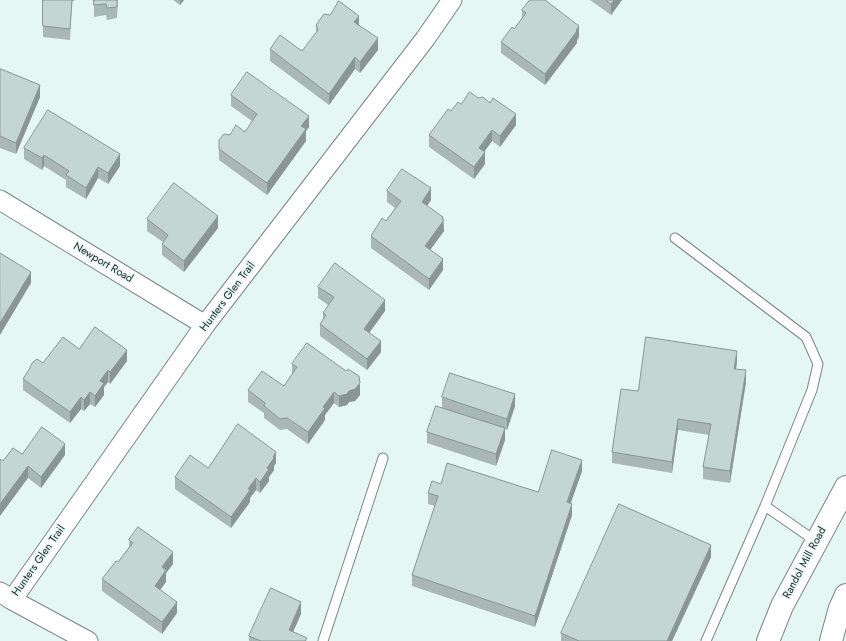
<!DOCTYPE html>
<style>
body{margin:0}
canvas{display:block;background:#e4f7f3}
</style>
<canvas width="846" height="641"></canvas>
<script>
const context = document.querySelector('canvas').getContext('2d');
context.lineJoin = 'round';
function stroke(path, color, width, dash) { context.strokeStyle = color; context.lineWidth = width; context.lineCap = dash ? 'butt' : 'round'; context.setLineDash(dash || []); context.stroke(path); }
function paint(path, color) { context.fillStyle = color; context.fill(path, 'evenodd'); }
function drawText(font, color, halo, rows, align = 'center') {
  context.font = font + ' Jost,sans-serif'; context.lineWidth = 3; context.setLineDash([]); context.textBaseline = 'middle'; context.strokeStyle = halo; context.fillStyle = color; for (const [text, x, y, turn = 0] of rows) {
    context.save(); context.translate(x, y); context.rotate((+turn || 0) * Math.PI / 180); context.textAlign = isNaN(turn) ? turn : align; if (halo) context.strokeText(text, 0, 0); context.fillText(text, 0, 0); context.restore();
  }
}
const lane = new Path2D(`
 M675 238 806 337 818 364 812 390 765 506 817 542
 M323 641 383 458
 M706 641 765 506`);
const street = new Path2D(`
 M0 200 205 325
 M0 592 12 600 88 641
 M12 600 205 325 425 39 452 0`);
const secondary = new Path2D(`
 M768 641 782 606 846 487
 M831 641 840 608 846 595`);
stroke(lane, '#778784', 11);
stroke(street, '#778784', 21);
stroke(secondary, '#778784', 24);
stroke(lane, '#fff', 9);
stroke(street, '#fff', 19);
stroke(secondary, '#fff', 22);
paint(new Path2D(`
 M43 0H77H75L72 2 70 40 43 37Z
 M92 0H118L117 18 107 20 106 15 94 17V2Z
 M173 0H184L180 5Z
 M590 0H622L611 15Z
 M522 10 579 37 577 40V43L545 85 501 53V42L514 29 522 18Z
 M316 25H359L378 50 360 73 355 69 329 105 270 61V49L302 51 316 33Z
 M0 72 40 97 16 154 0 148Z
 M231 95 309 127 306 131V141L267 195 219 160V140L230 135 245 132 252 121 231 106Z
 M461 104 516 125 500 147 492 141 484 152 485 164 474 179 429 147V135L451 111Z
 M24 148 120 166 108 184 98 178 86 199 66 187V180L44 166 42 170 24 159Z
 M387 191 431 200 427 206 443 219 444 231 430 250 443 270 429 290 371 248V236L386 221 395 208 387 202Z
 M147 219 218 228 184 272 162 255V244L163 242 147 231Z
 M318 287 385 311 369 333 381 352 367 370 320 336V324L323 320V313L328 305 318 298Z
 M79 349 127 361 110 384 108 382 104 387V395L95 407 90 404 84 411 81 409 70 423 23 390V379L30 370V367L43 363Z
 M737 362 736 369 746 382 730 483 703 479V467L709 435 678 430 672 473 612 463V452L638 391Z
 M292 364 360 395 355 401 349 402 347 405 339 407 334 403 325 415V420L308 444 287 429 280 430 264 418V413L248 402V390L284 386 292 374Z
 M442 397 515 406 507 430 505 429V440L496 466 427 443V432L442 408Z
 M22 454 65 455 41 488 28 478 3 461Z
 M276 463 274 466V470L269 477V481L260 493 256 490 250 498V502L231 528 175 489V477Z
 M582 471 571 503 572 515 535 627 412 586V575L435 506 428 504V493L441 484 538 492Z
 M129 540 173 564 166 573V582L160 590 177 613 162 634 102 591V579L118 562 129 547Z
 M711 557 672 641H561V633Z
 M301 614 293 632 307 641H249V636Z`), '#a9b8b5');
paint(new Path2D(`
 M180 0H184L180 5Z
 M614 0H622L611 15V4Z
 M359 16V27L354 22Z
 M579 26V37L577 40V43L545 85V74Z
 M378 38V50L360 73V62Z
 M355 57V69L329 105V94Z
 M40 85V97L16 154V143Z
 M516 114V125L500 147V136Z
 M309 116V127L306 131V141L267 195V183L301 126Z
 M492 130V141L479 159V148Z
 M485 152V164L474 179V167Z
 M120 154V166L108 184V173Z
 M44 155V166L42 170V158Z
 M98 167V178L86 199V188Z
 M431 188V200L422 213V202Z
 M218 216V228L184 272V261Z
 M443 217 444 231 425 257V246Z
 M443 259V270L429 290V279Z
 M31 272V283L0 335V323Z
 M385 300V311L364 340V329Z
 M381 341V352L367 370V359Z
 M127 350V361L110 384V372Z
 M737 351V362L734 380V369Z
 M108 370V382L104 387V395L95 407V396L100 381Z
 M746 370V382L730 483V471Z
 M360 383V395L355 401 349 402 347 405 339 407V396L349 391Z
 M90 392V404L84 411V400Z
 M334 392V403L325 415V420L308 444V432L323 407Z
 M515 394V406L507 430V419Z
 M81 397V409L70 423V412Z
 M678 419V430L672 473V462Z
 M505 428V440L496 466V454Z
 M65 444V455L41 488V477Z
 M276 452V463L274 466V470L269 477V481L260 493V482L273 457Z
 M582 460V471L567 513V502Z
 M28 466V478L0 516V504Z
 M256 478V490L250 498V502L231 528V517L248 489Z
 M572 504V515L535 627V616Z
 M711 545V557L672 641H667Z
 M173 552V564L166 573V582L155 597V586L162 567Z
 M177 602V613L162 634V622Z
 M301 602V614L289 641V630Z`), '#899693');
const building = new Path2D(`
 M43 0H72L70 29 43 26Z
 M94 0H117V7L107 8 106 4 94 5Z
 M530 0H545L579 26 576 30 577 31 545 74 501 42 512 27 514 29 526 13 522 10Z
 M606 0H614L611 4Z
 M339 1 359 16 354 22 378 38 360 62 355 57 329 94 270 49 280 35 302 51 318 30 316 25 324 14 330 15Z
 M1 69 40 85 16 143 0 136V72Z
 M247 72 309 116 301 126 306 129 267 183 219 149V140L224 134 230 135 236 125 245 132 257 114 231 95Z
 M470 92 478 98 483 97 490 103 493 98 516 114 500 136 492 130 479 148 485 152 474 167 429 135 448 109 451 111 458 102 461 104Z
 M48 110 120 154 108 173 98 167 86 188 66 175 69 171 44 155 42 158 24 148Z
 M402 169 431 188 422 202 443 217 442 219 444 220 425 246 443 259 429 279 371 236 382 218 386 221 401 201 387 191Z
 M174 183 218 216 184 261 162 244 168 235 147 219Z
 M0 253 31 272 0 323Z
 M335 263 385 300 364 329 381 341 367 359 320 324 326 315 323 313 334 297 318 287Z
 M95 327 127 350 110 372 108 370 100 381 104 383 95 396 90 392 84 400 81 397 70 412 23 379 30 368V367L33 362 37 359 43 363 63 337 79 349Z
 M646 337 737 351 734 369 746 370 730 471 703 467 711 424 678 419 672 462 612 452 621 389 638 391Z
 M307 343 346 371 348 369 359 376 360 383 355 389 349 391 347 394 339 396 334 392 323 407 325 408 308 432 287 418 280 419 264 406 265 403 248 390 262 371 284 386 297 367 292 364Z
 M450 373 515 394 507 419 442 397Z
 M436 406 505 428 496 454 427 432Z
 M238 424 276 452 273 457 274 458 267 468 269 469 260 482 256 478 248 489 250 490 231 517 175 477 190 455 208 468Z
 M42 427 65 444 41 477 28 466 0 504V459L3 461 13 448 22 454Z
 M552 450 582 460 567 502 572 504 535 616 412 575 438 496 428 493 432 481 441 484 447 463 538 492Z
 M619 504 711 545 667 641H579L561 633Z
 M138 527 173 552 162 567 166 570 155 586 177 602 162 622 102 579 116 561 118 562 133 543 129 540Z
 M271 588 301 602 289 630 307 638 305 641H261L249 636Z`);
paint(building, '#c4d6d2');
stroke(building, '#899693', 1);
drawText('11px', '#242b29', '#e4f7f3', [
 ["Newport Road",103,263,31],
 ["Hunters Glen Trail",228,297,-53],
 ["Hunters Glen Trail",39,561,-55],
 ["Randol Mill Road",805,563,-62]
]);
</script>
